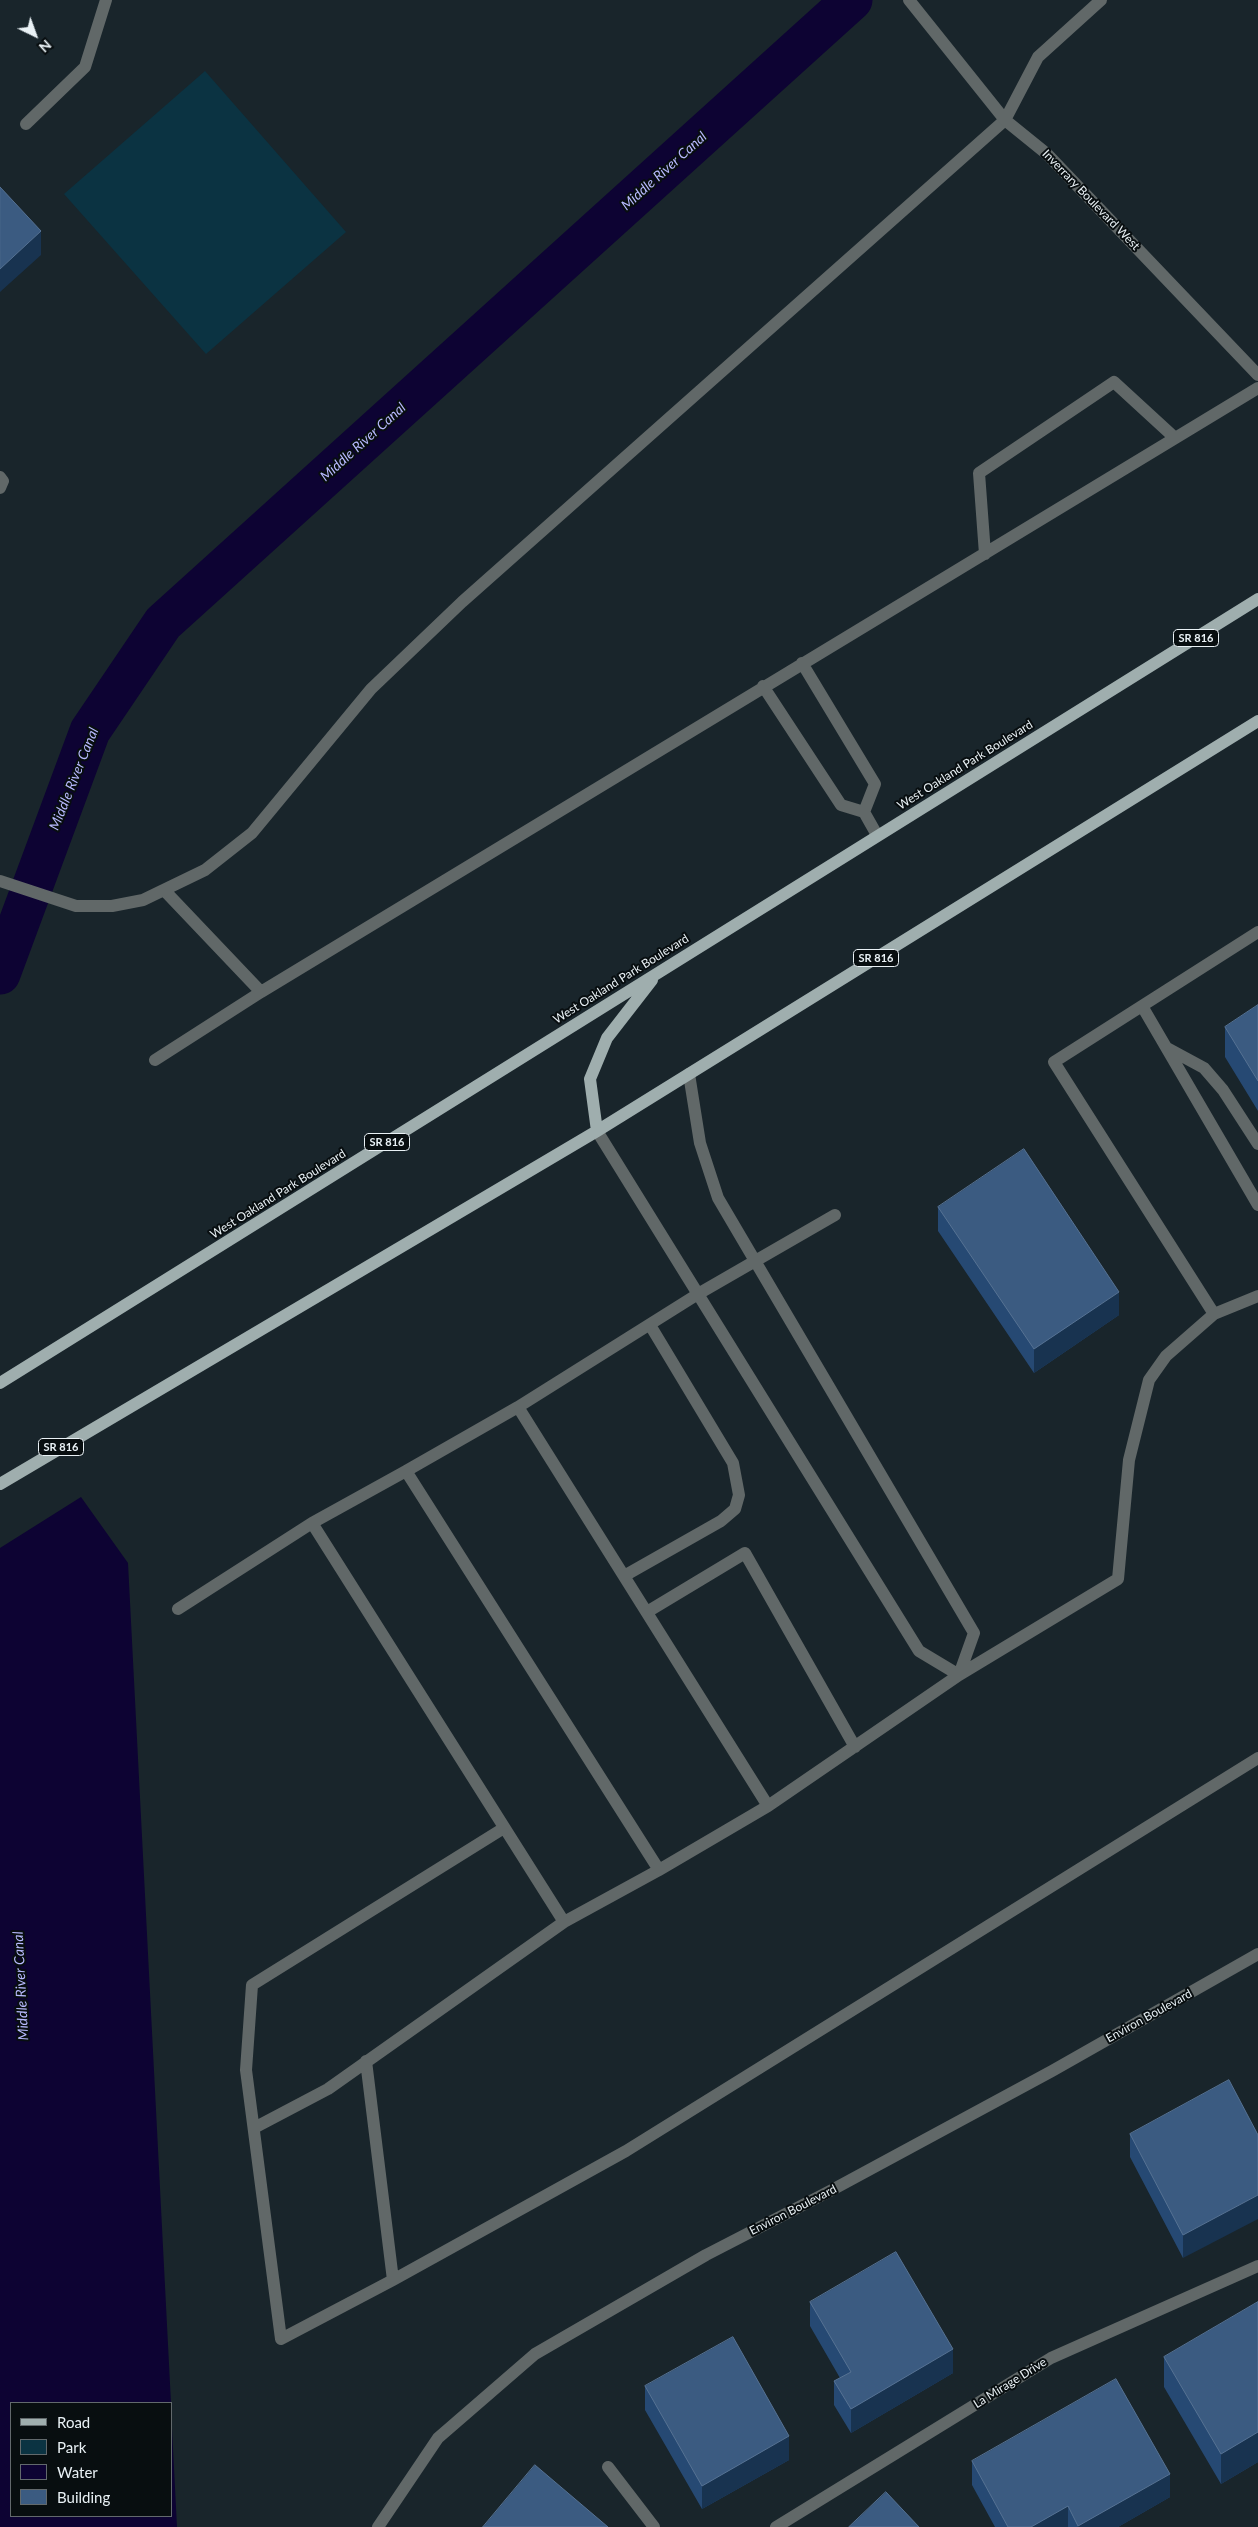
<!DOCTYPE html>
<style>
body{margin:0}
#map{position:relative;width:1258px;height:2527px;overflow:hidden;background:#19252b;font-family:Lato,sans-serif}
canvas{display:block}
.legend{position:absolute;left:10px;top:2402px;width:162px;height:115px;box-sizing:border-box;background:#080e10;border:1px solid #62696c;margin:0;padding:6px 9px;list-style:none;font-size:15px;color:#e9f1f5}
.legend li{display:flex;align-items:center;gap:10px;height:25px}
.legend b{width:25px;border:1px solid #62696c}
.north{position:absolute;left:10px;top:10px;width:50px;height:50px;-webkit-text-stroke:4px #080e10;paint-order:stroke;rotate:138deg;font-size:14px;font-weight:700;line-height:20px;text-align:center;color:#e9f1f5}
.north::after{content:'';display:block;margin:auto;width:18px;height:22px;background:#e9f1f5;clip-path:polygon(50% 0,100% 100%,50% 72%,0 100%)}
</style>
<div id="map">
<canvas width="1258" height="2527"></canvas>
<ul class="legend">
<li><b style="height:6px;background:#9faeae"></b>Road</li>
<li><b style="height:14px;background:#0b3342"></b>Park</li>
<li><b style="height:14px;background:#0d0333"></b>Water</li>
<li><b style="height:14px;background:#3b5b81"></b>Building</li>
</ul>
<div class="north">N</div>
</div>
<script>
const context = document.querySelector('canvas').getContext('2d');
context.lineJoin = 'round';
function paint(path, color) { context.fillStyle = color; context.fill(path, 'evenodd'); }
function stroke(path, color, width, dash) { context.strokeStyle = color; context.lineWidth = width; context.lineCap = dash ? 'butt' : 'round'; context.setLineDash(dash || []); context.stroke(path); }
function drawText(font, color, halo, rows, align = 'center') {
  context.font = font + ' Lato,sans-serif'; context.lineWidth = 4; context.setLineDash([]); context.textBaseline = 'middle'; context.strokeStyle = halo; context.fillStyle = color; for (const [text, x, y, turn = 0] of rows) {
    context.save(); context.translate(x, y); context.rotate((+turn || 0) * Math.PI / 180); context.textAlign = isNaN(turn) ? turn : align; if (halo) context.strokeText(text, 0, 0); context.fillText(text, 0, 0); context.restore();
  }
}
paint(new Path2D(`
 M205 71 346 232 206 354 64 194Z`), '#0b3342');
paint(new Path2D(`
 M81 1497 128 1563 171 2403H11V2516H171V2409L177 2527H0V1548Z`), '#0d0333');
stroke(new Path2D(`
 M0 974 90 731 163 623 852 0`), '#0d0333', 41);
stroke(new Path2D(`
 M26 124 85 67 106 0
 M985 554 979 473 1114 382 1175 438
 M802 663 875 784 864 812
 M763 686 841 805 864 812 877 835
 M0 881 76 906H112L143 900 205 870 252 833 371 689 462 602 1005 120
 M164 890 261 992 1258 388
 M1258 932 1054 1062 1214 1314 1258 1296
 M1142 1006 1258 1205
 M1167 1048 1204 1068 1223 1090 1258 1144
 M155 1060 261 992
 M689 1074 700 1143 718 1198 974 1633 959 1675
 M597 1131 919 1651 959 1675
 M835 1215 698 1294 518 1407 768 1806 959 1675 1118 1579 1129 1460 1149 1380 1166 1356 1214 1314
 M518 1407 406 1471 659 1870 768 1806
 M406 1471 312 1523 564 1922 659 1870
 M624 1576 721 1521 735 1509 739 1495 733 1463 650 1325
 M178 1609 312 1523
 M647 1612 745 1553 855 1747
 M504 1828 252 1985 246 2070 281 2339 393 2280 626 2151 1258 1758
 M366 2061 393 2280
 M254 2128 328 2089 564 1922`), '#616868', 12);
stroke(new Path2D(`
 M909 0 1005 120 1047 154 1258 375
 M1005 120 1038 57 1101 0
 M0 477 3 481 0 488
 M608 2467 654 2527
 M378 2527 438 2438 535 2354 706 2255 830 2191 1052 2071 1258 1954
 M776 2527 1051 2358 1258 2266`), '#616868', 12);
stroke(new Path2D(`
 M597 1131 590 1079 607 1038 652 980
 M0 1383 1258 599
 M0 1484 597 1131 1258 721`), '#9faeae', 12);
paint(new Path2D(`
 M1258 1005V1111L1225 1057V1027Z
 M938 1207 1119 1315 1034 1373 938 1231Z
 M1229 2080 1183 2258 1130 2157V2134Z
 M810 2302 953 2373 851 2433 834 2405V2381L840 2378 810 2326Z
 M1258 2302V2462L1221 2484 1164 2387V2357Z
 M645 2386 789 2460 702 2509 645 2410Z
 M972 2461 1170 2497 1118 2527H995L972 2485Z`), '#264973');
paint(new Path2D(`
 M41 231V255L0 292V269Z
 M1119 1292V1315L1034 1373V1349Z
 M1258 2195V2219L1183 2258V2235Z
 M953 2349V2373L851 2433V2409Z
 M1258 2432V2462L1221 2484V2454Z
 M789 2436V2460L702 2509V2486Z
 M1170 2474V2497L1118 2527H1078V2526Z
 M1068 2506V2527H1031Z`), '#183350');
const building = new Path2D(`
 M0 187 41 231 0 269Z
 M1258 1005V1081L1225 1027Z
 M1024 1149 1119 1292 1034 1349 938 1207Z
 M1229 2080 1258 2135V2195L1183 2235 1130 2134Z
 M896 2252 953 2349 851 2409 834 2381 851 2372 810 2302Z
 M1258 2302V2432L1221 2454 1164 2357Z
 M733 2337 789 2436 702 2486 645 2386Z
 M1116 2379 1170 2474 1078 2526 1068 2506 1031 2527H1008L972 2461Z
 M535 2465 608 2527H483Z
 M886 2492 919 2527H849Z`);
paint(building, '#3b5b81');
stroke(building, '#567293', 1);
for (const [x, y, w] of [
 [1196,638,45],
 [876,958,45],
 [387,1142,45],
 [61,1447,45]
]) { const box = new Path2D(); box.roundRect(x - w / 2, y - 8.5, w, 17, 4); context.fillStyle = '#080e10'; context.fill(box); stroke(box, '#e9f1f5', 1); }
drawText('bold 11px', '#e9f1f5', null, [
 ["SR 816",1196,638],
 ["SR 816",876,958],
 ["SR 816",387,1142],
 ["SR 816",61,1447]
]);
drawText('12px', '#e9f1f5', '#080e10', [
 ["Inverrary Boulevard West",1091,200,46],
 ["West Oakland Park Boulevard",965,765,-32],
 ["West Oakland Park Boulevard",621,979,-32],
 ["West Oakland Park Boulevard",278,1194,-32],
 ["Environ Boulevard",1149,2016,-29],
 ["Environ Boulevard",793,2210,-27],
 ["La Mirage Drive",1010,2383,-32]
]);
drawText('italic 14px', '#b8bafe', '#080e10', [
 ["Middle River Canal",664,171,-42],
 ["Middle River Canal",363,442,-42],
 ["Middle River Canal",74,779,-68],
 ["Middle River Canal",21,1986,-93]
]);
</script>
